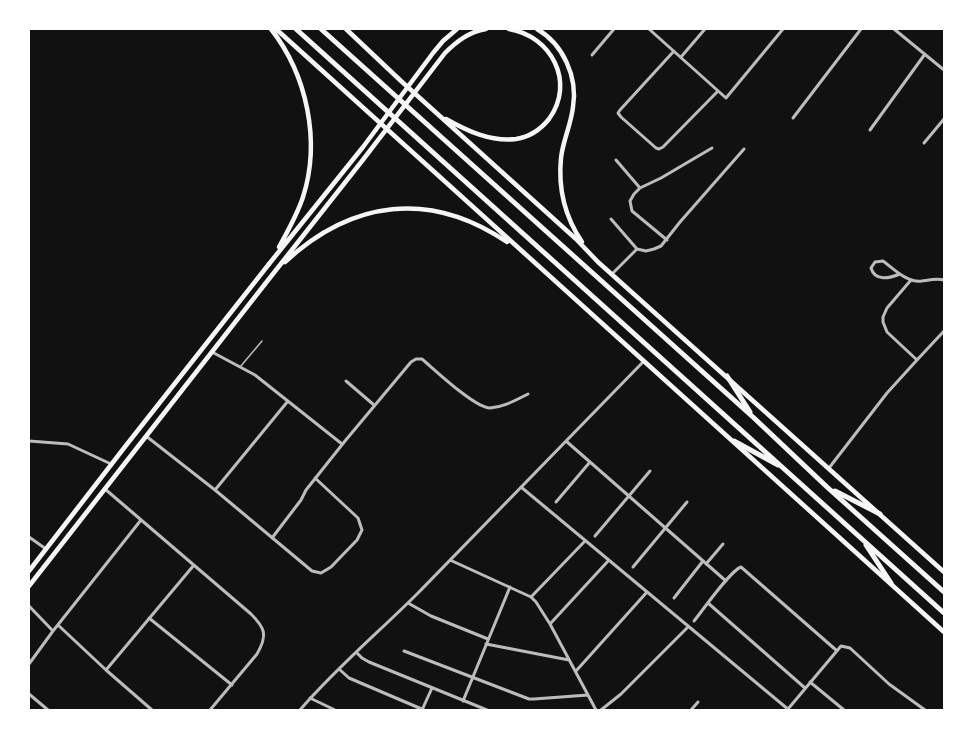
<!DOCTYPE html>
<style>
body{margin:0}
#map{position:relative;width:973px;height:739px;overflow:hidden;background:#111;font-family:"Nunito Sans",sans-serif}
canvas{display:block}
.frame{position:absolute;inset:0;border:30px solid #fff;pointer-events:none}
</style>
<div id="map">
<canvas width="973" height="739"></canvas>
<div class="frame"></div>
</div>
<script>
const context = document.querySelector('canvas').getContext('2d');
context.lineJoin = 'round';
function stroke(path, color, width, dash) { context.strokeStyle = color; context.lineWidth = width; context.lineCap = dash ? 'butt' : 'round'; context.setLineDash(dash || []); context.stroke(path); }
stroke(new Path2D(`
 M240 367 262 341`), '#bcbcbc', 1.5);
stroke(new Path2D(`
 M649 29 726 98 783 29
 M894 29 944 70
 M674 51 620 110 618 113 621 117 656 148 659 149 663 147 718 91
 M592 55 614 29
 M681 57 705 29
 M793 118 861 29
 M870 130 925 54
 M924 143 944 119
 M616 160 640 188
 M611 219 637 249
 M667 240 632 211 630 201 634 194 640 188 661 178 712 148
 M612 274 637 249 646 251 654 249 661 246 680 222 744 149
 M900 274C890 278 875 282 871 268L875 262 883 261C894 269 907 283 922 281 929 280 937 278 944 280
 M911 280 887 308 883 317V322L887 332 917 360
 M212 352 255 375 342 444
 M346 381 374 405
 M146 436 215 490 312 571 321 573 331 567 357 540 362 530 358 518 315 478
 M29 441 68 444 111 464
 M566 441 726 581
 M829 468 887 393 917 360 944 331
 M521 487 789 710
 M105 489 251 614C265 628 268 635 257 654L210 710
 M215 490 288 401
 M556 502 590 462
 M595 536 650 471
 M29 537 46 549
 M272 538 301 500 306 490 345 441 411 362 416 359H422C435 370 475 408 490 408 504 407 516 400 528 394
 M450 560 531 597 536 602 550 624 596 710
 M706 564 723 544
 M633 567 687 502
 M531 597 585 541
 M674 598 703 561
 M408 603 431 616 488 639
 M708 603 805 688
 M29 606 53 631
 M149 618 232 685
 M694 621C703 610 730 571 741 567L836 650
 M550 624 609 560
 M58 625 106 670 152 710
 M486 644 569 660
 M404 651 529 699H534L588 695
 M356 652 362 658 369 662 487 710
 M29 664 53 631 141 520
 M339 669 349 678 424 710
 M106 670 194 565
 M576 671 647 592
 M810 682 844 710
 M29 694 48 710
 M310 698 335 710
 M463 701 510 587
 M788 709 841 646 850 648 889 684 925 710
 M300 710C336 668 379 632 418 593 494 516 569 438 644 361
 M422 710 432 688
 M601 710 621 694 688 627
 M691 710 698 702`), '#bcbcbc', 3);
stroke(new Path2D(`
 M29 571 124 448 269 264
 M29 586 265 284`), '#f5f5f5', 4.5);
stroke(new Path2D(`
 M271 29C307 75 321 141 303 197 297 215 288 231 279 247
 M276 29 944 632
 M346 29 401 81 576 239 598 262 944 572
 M537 29C563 44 578 77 573 107 571 125 563 140 561 158 558 188 565 217 582 242
 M446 119C467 131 491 142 516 139 529 137 541 129 549 119 576 82 551 36 509 29
 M285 262C352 200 430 190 507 242
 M269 264 363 147 433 53 443 41 457 29
 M265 284 362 161 445 53C457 41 469 32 486 29`), '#f5f5f5', 4.5);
stroke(new Path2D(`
 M296 29 944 613
 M321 29 754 418 827 487 944 592
 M727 376 750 412
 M734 441 778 465
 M835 491 880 514
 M866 545 891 583`), '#f5f5f5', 5);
</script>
